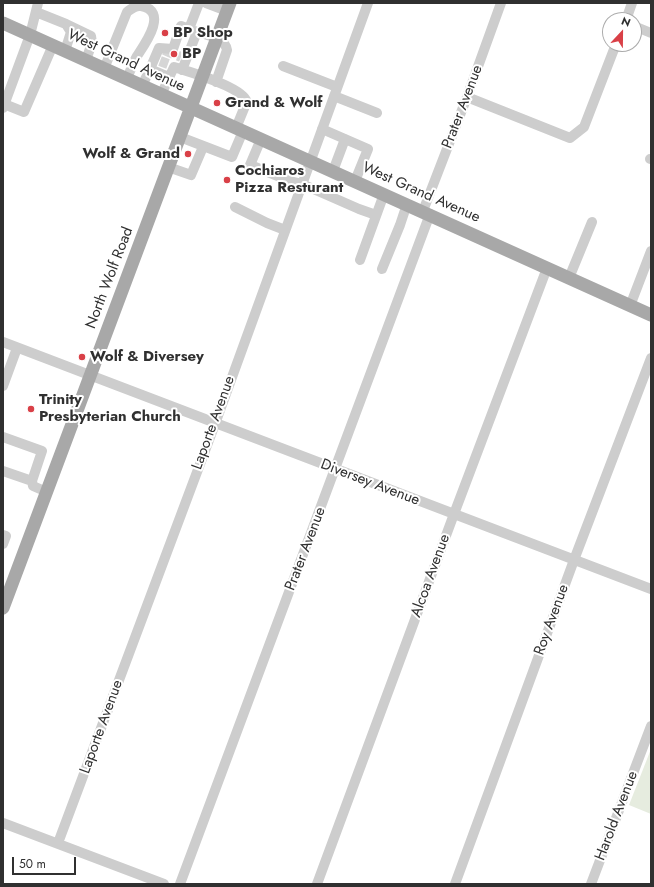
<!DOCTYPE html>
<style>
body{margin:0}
#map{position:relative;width:654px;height:887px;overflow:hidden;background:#fff;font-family:Jost,sans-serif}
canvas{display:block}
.frame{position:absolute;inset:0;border:4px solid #303030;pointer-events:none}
.north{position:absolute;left:602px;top:12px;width:40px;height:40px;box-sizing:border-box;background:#fff;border:1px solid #acacac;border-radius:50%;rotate:22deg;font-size:11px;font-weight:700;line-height:16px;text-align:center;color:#303030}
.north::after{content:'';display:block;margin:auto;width:14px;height:18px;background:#d94047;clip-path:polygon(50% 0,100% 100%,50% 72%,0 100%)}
.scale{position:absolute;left:12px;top:857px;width:64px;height:18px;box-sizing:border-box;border:2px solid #303030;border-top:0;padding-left:5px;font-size:12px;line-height:14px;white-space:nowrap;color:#303030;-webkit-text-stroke:3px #fff;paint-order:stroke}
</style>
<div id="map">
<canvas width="654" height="887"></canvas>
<div class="frame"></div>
<div class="north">N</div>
<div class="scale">50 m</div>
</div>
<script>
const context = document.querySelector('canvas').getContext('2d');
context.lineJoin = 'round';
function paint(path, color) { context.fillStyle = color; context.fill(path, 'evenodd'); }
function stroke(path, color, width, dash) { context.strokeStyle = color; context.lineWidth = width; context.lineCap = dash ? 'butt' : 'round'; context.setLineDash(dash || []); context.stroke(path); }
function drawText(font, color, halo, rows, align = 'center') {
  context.font = font + ' Jost,sans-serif'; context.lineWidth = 4; context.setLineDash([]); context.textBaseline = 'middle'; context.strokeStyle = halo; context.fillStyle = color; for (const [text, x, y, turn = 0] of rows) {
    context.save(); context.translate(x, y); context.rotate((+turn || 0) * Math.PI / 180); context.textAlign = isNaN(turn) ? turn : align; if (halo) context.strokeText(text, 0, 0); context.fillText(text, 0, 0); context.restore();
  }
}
paint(new Path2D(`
 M651 749V814L629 805Z`), '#e6ecdf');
stroke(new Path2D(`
 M164 50 181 57
 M160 61 168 64`), '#d6d6d6', 10, [10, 5]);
stroke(new Path2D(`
 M206 3 227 11
 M36 12 66 24 71 32 65 51
 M626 20 632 3
 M66 24 91 36 92 43 86 60
 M634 26 651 33
 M189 29 199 3
 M283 66 337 87
 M104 69 127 12C131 9 135 5 141 6 169 11 145 44 137 56 133 63 130 71 127 79
 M150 69 159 48 173 49 181 26 197 32
 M182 70 197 32C207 35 225 38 227 50L216 82
 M142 86 150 69 169 77
 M161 95 174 67C190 72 239 86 246 100L245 106 236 128
 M334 96 377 113
 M467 97 570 138 584 127 616 44
 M4 104 24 112 53 45
 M3 108 30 35 38 3
 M322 129 368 149 355 181
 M180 137 232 157 243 131
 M261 139 250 165 293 182 302 184 359 209 376 215
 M650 159H651
 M168 167 191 175 203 147
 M333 171 345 139
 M235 207 267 223 285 230
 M423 211 467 97 501 3
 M360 260 384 194
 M382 269 400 225 407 204
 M569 278 592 222
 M630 306 651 251
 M3 342 651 589
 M3 386 17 348
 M3 437 42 451 32 481 3 471
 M32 481 33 486 47 492
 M3 535 6 536 3 544
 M3 823 164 884
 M58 843 215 424 368 3
 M180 884 430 214
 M317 884 454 514 547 268
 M455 884 574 560 651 358
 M591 884 651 726`), '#cdcdcd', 10);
stroke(new Path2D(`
 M3 23 651 315
 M3 608 230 3`), '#a8a8a8', 13);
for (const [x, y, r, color] of [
 [165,33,4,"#d94047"],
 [174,54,4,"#d94047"],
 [217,103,4,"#d94047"],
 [188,154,4,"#d94047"],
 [227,180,4,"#d94047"],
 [82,357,4,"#d94047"],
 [31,409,4,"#d94047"]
]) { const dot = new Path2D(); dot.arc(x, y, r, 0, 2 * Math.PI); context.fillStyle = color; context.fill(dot); stroke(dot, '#fff', 1.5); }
drawText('bold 15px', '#303030', '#fff', [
 ["BP Shop",173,33],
 ["BP",182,54],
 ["Grand & Wolf",225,103],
 ["Wolf & Grand",180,154,"right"],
 ["Cochiaros",235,171],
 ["Pizza Resturant",235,188],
 ["Wolf & Diversey",90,357],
 ["Trinity",39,400],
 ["Presbyterian Church",39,417]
], 'left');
drawText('15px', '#303030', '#fff', [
 ["West Grand Avenue",126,61,25],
 ["Prater Avenue",463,107,-69],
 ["West Grand Avenue",421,193,24],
 ["North Wolf Road",110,278,-69],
 ["Laporte Avenue",214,423,-70],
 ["Diversey Avenue",370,483,21],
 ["Prater Avenue",306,549,-69],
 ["Alcoa Avenue",431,576,-70],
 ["Roy Avenue",552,620,-70],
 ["Laporte Avenue",102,727,-70],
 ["Harold Avenue",617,816,-69]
]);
</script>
